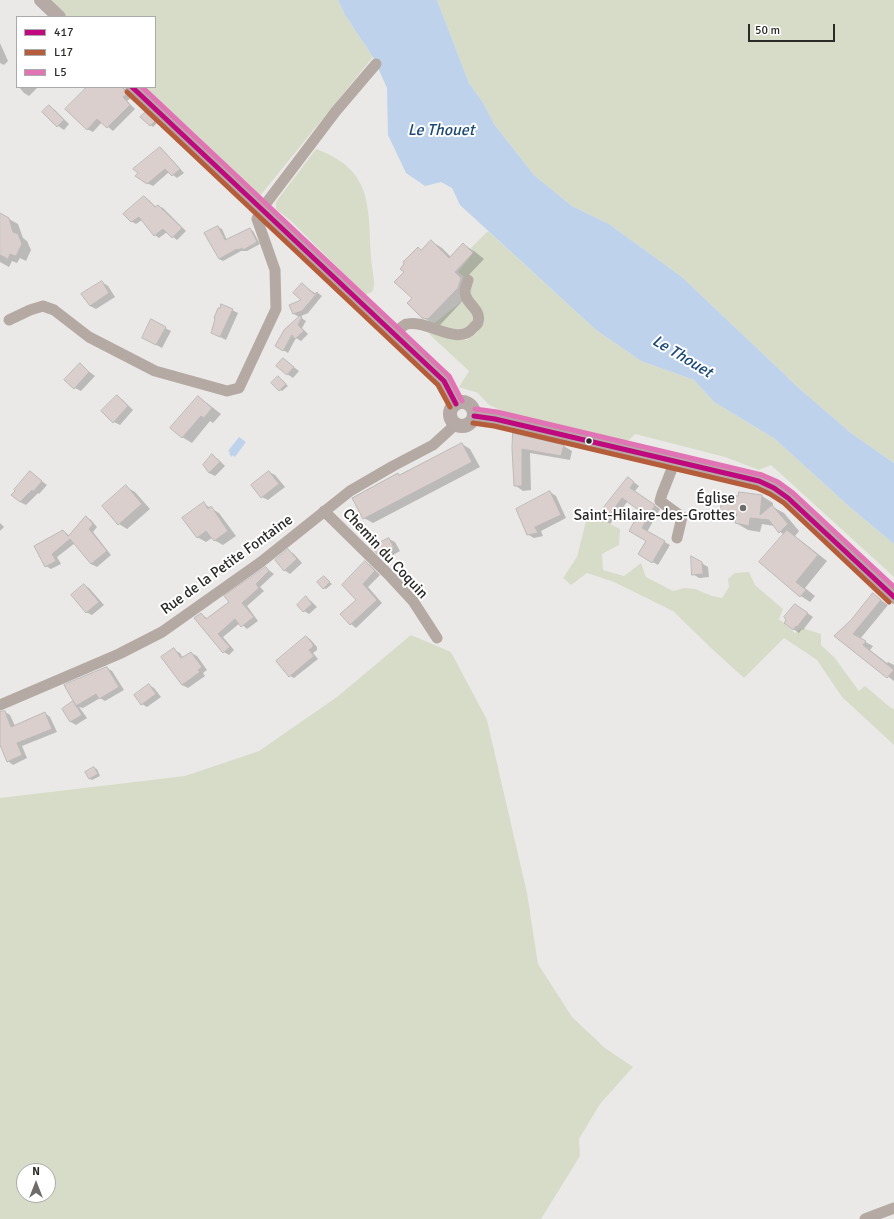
<!DOCTYPE html>
<meta charset="utf-8">
<style>
body{margin:0}
#map{position:relative;width:894px;height:1219px;overflow:hidden;background:#ebe9e7;font-family:Signika,sans-serif}
canvas{display:block}
.legend{position:absolute;left:16px;top:16px;width:140px;height:72px;box-sizing:border-box;background:#fff;border:1px solid #aaaaa9;margin:0;padding:5px 7px;list-style:none;font-size:12px;color:#2a2a28}
.legend li{display:flex;align-items:center;gap:8px;height:20px}
.legend b{width:20px;border:1px solid #aaaaa9}
.north{position:absolute;left:16px;top:1163px;width:40px;height:40px;box-sizing:border-box;background:#fff;border:1px solid #aaaaa9;border-radius:50%;rotate:0deg;font-size:11px;font-weight:700;line-height:16px;text-align:center;color:#2a2a28}
.north::after{content:'';display:block;margin:auto;width:14px;height:18px;background:#6e6d6b;clip-path:polygon(50% 0,100% 100%,50% 72%,0 100%)}
.scale{position:absolute;left:748px;top:24px;width:87px;height:18px;box-sizing:border-box;border:2px solid #2a2a28;border-top:0;padding-left:5px;font-size:12px;line-height:14px;white-space:nowrap;color:#2a2a28;-webkit-text-stroke:3px #fff;paint-order:stroke}
</style>
<div id="map">
<canvas width="894" height="1219"></canvas>
<ul class="legend">
<li><b style="height:5px;background:#c0087f"></b>417</li>
<li><b style="height:5px;background:#b55d3a"></b>L17</li>
<li><b style="height:5px;background:#e174b4"></b>L5</li>
</ul>
<div class="north">N</div>
<div class="scale">50 m</div>
</div>
<script>
const context = document.querySelector('canvas').getContext('2d');
context.lineJoin = 'round';
function paint(path, color) { context.fillStyle = color; context.fill(path, 'evenodd'); }
function stroke(path, color, width, dash) { context.strokeStyle = color; context.lineWidth = width; context.lineCap = dash ? 'butt' : 'round'; context.setLineDash(dash || []); context.stroke(path); }
function drawText(font, color, halo, rows, align = 'center') {
  context.font = font + ' Signika,sans-serif'; context.lineWidth = 4; context.setLineDash([]); context.textBaseline = 'middle'; context.strokeStyle = halo; context.fillStyle = color; for (const [text, x, y, turn = 0] of rows) {
    context.save(); context.translate(x, y); context.rotate((+turn || 0) * Math.PI / 180); context.textAlign = isNaN(turn) ? turn : align; if (halo) context.strokeText(text, 0, 0); context.fillText(text, 0, 0); context.restore();
  }
}
paint(new Path2D(`
 M46 0H338L345 15 373 57 259 197 140 87H155V17H64Z
 M437 0H894V463L851 433 801 390 682 277 609 224 572 206 534 175 494 124 484 104 469 83Z
 M316 149C373 170 368 205 371 256 371 266 377 285 372 292L365 295 291 221 276 209V202Z
 M488 231 596 330 641 361 694 380 714 402 775 439 852 509 894 544V577L771 465 759 470 725 457 635 434 628 441 508 413 489 405 478 393 459 387 469 371 429 334 434 331 447 336 466 340 476 334 481 325 460 292 466 279 458 272 474 252 471 248Z
 M462 301 472 311 475 317 473 323 464 332 432 325Z
 M588 513 620 529 619 545 602 554 603 570 624 576 641 563 646 577 673 591 684 588 695 589 712 596 722 598 729 587 728 579 735 573 749 572 755 585 783 609 779 619 795 633 802 628 821 634V645L834 657 859 691 865 686 891 708 894 709V745L842 697 817 660 784 638 744 678 711 648 673 611 614 582 587 573 571 585 563 578 577 557Z
 M411 635 451 652 487 720 527 893 538 964 572 1017 605 1048 633 1067 600 1104 579 1139 580 1156 541 1219H0V798L185 776 259 751 337 697ZM24 1171H48V1195H24Z`), '#d7dcc9');
paint(new Path2D(`
 M338 0H437L469 83 484 104 494 124 534 175 572 206 609 224 682 277 801 390 851 433 894 463V544L852 509 775 439 714 402 694 380 641 361 596 330 460 205 452 188 441 182 425 186 406 173 388 135 387 88 373 57 345 15Z
 M239 437 246 442 235 457 233 455 232 457 229 454 230 452 228 451Z`), '#bed3eb');
paint(new Path2D(`
 M0 43 8 61 4 65 0 63Z
 M19 87H38L29 96 24 93Z
 M83 87H123L132 97 127 101 135 109 113 131 102 122 93 132 87 129 86 90Z
 M49 106 55 110 69 124 64 130 58 126 43 112Z
 M146 113 157 123 153 127 142 117Z
 M160 149 165 152 184 173 177 178 169 172 153 186 147 183Z
 M145 197 149 200 156 207 158 206 163 208 186 231 177 240 167 232 159 238 155 235 142 220 136 224 131 221Z
 M0 217 9 219 18 224 23 238 27 241 31 250 26 261 20 258 17 263 12 261 9 267 0 262Z
 M218 227 222 229 227 240 249 229 253 231 260 244 247 251H241L223 261 219 259Z
 M431 241 442 248 451 257 463 244 474 251 484 259 465 279 469 294 440 325 434 324 422 317 413 298 405 272 418 248 422 250Z
 M102 282 108 286 115 297 96 309 90 306Z
 M302 284 316 294 318 293 322 296 308 313 299 317 294 314 302 300Z
 M222 305 238 313 226 340 212 333Z
 M300 317 306 321 302 328 308 334 301 341 296 338 288 353 277 346Z
 M165 328 171 331 162 348 149 341Z
 M283 359 299 371 293 378 287 374Z
 M80 365 95 376 81 391 75 388Z
 M279 377 288 386 282 391 280 390Z
 M117 396 123 400 133 410 120 425 114 422Z
 M198 397 207 403 221 414 213 423 210 421 192 443 182 437Z
 M462 444 470 449 480 467 373 523 364 518 398 474 400 476Z
 M564 446 572 451 570 460 530 453 531 490 523 491 515 485 513 448Z
 M212 456 218 459 225 466 215 476 209 473 204 465Z
 M30 472 47 485 39 494 38 493 26 505 20 502Z
 M269 472 275 475 285 487 268 500 262 497Z
 M628 478 639 486 635 491 660 509 647 532 670 545 658 565 639 554 647 540 631 530 642 511 628 501 610 524 605 521Z
 M126 487 135 492 150 509 127 529 119 524Z
 M550 492 556 496 566 518 541 531 543 536 534 538 527 534Z
 M762 496 773 503V507L784 513 799 531 795 536 827 561 805 588 815 596 810 602 801 596 760 562 784 535 774 526 762 524 760 532 748 530 736 523 737 517H733L721 510 739 497Z
 M204 504 219 513 236 536 223 545 214 540 212 538 206 542 197 537Z
 M86 517 91 520 97 527 93 532 111 555 97 567 91 564 75 543 57 557 61 564 51 569 46 566 63 531 70 536Z
 M0 523 4 527 0 531Z
 M389 539 395 542 400 551 386 559 380 555Z
 M288 550 294 554 302 563 290 574 284 570Z
 M692 557 708 567 709 577 699 578 693 574Z
 M365 562 370 565 380 575 368 587 382 603 356 628 351 624 341 614 357 600Z
 M266 568 274 574 260 587 264 591 247 606 258 621 247 629 240 623 223 637 234 650 229 655 224 652 195 618 201 614 208 619 230 602Z
 M326 579 332 584 326 589 323 588Z
 M84 585 89 588 104 605 92 615 86 612Z
 M873 594 888 605 860 639 873 646 870 650 887 663 888 662 894 665V681L835 636 852 621Z
 M306 598 311 601 317 607 309 614 304 611Z
 M796 605 813 617 803 630 802 629 799 633 793 629Z
 M306 637 310 639 317 647V650L313 653 318 659 294 678 290 676Z
 M174 650 180 653 183 658 191 653 197 656 207 670 203 673 205 676 188 688 182 685Z
 M107 668 112 671 124 690 105 701 100 698 83 708 79 707 87 718 76 725 71 722 63 709 77 704Z
 M149 685 154 688 161 697 147 707 142 704Z
 M5 712 10 715 15 726 45 713 50 717 57 732 22 746 27 758 13 765 8 761 0 743V713Z
 M94 768 97 769 100 776 92 780 90 779 86 772Z`), '#0003');
const building = new Path2D(`
 M87 87H122L127 94 123 97 130 105 107 128 97 119 87 130 65 109Z
 M49 105 64 120 57 127 42 112Z
 M146 112 155 121 150 126 140 117Z
 M160 147 180 169 172 176 165 169 147 184 135 176 138 173 133 169Z
 M144 196 155 207 158 205 182 228 172 238 163 229 154 236 139 217 131 222 123 214Z
 M0 213 9 218 13 232 18 234 22 244 16 256 10 254 8 259 0 255Z
 M218 226 225 240 250 228 257 242 243 250 242 248 238 250 237 249 219 259 204 233Z
 M431 240 449 258 463 243 473 253 455 272 461 278 458 288 428 319 422 318 407 303 412 298 394 282 404 272 400 269 404 264 403 262 418 247 421 250Z
 M102 281 109 293 90 306 81 294Z
 M302 283 314 294 318 292 302 311 293 314 289 305 301 300 293 293Z
 M221 304 233 309 220 337 211 333 215 319 214 318 218 308H220Z
 M300 316 302 317 298 325 304 331 295 339 292 335 283 351 275 346 284 330Z
 M151 319 166 327 156 345 142 338Z
 M283 358 294 367 287 375 276 366Z
 M80 363 89 372 74 389 64 380Z
 M278 376 286 384 279 391 271 383Z
 M117 395 128 406 113 423 101 411Z
 M198 396 212 408 204 418 201 416 182 438 170 428Z
 M513 433 564 445 561 456 522 449V486H514L512 448Z
 M462 443 472 462 363 519 352 498 354 497 398 473 399 475Z
 M212 454 220 462 209 473 203 465Z
 M30 471 42 481 33 492 32 490 20 502 11 495 15 491 14 490Z
 M269 471 279 484 261 498 251 485Z
 M628 477 634 482 630 488 655 505 642 528 665 541 652 563 638 554 646 541 629 531 640 511 622 498 604 522 597 516Z
 M126 485 142 504 118 525 102 506Z
 M550 491 561 515 535 527 538 533 527 535 516 509Z
 M739 492 762 495 760 515 772 505 788 524 779 533 769 520 750 518 749 526 735 523 737 513 720 510 723 494 738 496Z
 M204 502 208 509 211 506 228 531 214 541 206 531 197 538 182 518Z
 M86 516 93 524 89 529 107 551 91 564 70 539 52 554 56 561 45 567 34 546 63 530 68 536Z
 M787 530 818 555 796 582 806 590 800 597 759 562Z
 M389 538 394 548 379 556 371 547Z
 M288 549 297 559 284 571 275 560Z
 M691 556 702 562 703 574 692 575Z
 M365 561 375 571 363 584 377 600 350 625 340 614 356 600 342 585Z
 M266 567 269 571 256 584 259 588 242 603 254 617 241 627 235 619 218 634 230 647 223 653 194 618 201 613 206 619 229 602 224 596Z
 M324 576 330 582 323 589 317 582Z
 M84 584 99 602 86 613 71 595Z
 M873 593 881 600 853 634 866 641 863 645 894 670 887 678 834 636 851 620Z
 M306 596 312 604 303 612 297 605Z
 M795 604 808 613 797 627 796 626 793 630 784 623 786 620 784 617Z
 M306 636 313 644V647L309 650 314 656 289 677 276 661Z
 M174 648 181 658 191 652 202 667 198 670 200 672 182 685 161 657Z
 M107 667 119 687 99 699 96 694 76 706 64 685Z
 M149 684 156 694 141 705 134 695Z
 M73 701 82 715 70 722 62 709Z
 M5 711 11 727 45 712 52 729 17 743 22 755 7 762 0 745V712Z
 M94 767 98 774 89 779 85 772Z`);
paint(building, '#dacfcc');
stroke(building, '#bbbab8', 1);
stroke(new Path2D(`
 M9 320 30 310 43 306 54 310 89 337 155 371 227 391 239 388 276 309 275 270 257 219 261 210 336 111 376 64
 M395 334C399 331 402 325 407 324 428 319 458 348 474 327 475 326 478 324 478 322 482 309 465 304 465 292 465 288 467 284 468 280
 M675 461 662 494 660 501 682 517 677 538
 M324 511 388 574 413 601 437 638
 M0 705 119 654 162 632 261 562 350 491 393 466 433 445 456 424
 M865 1219 894 1208`), '#b5a9a4', 11);
stroke(new Path2D(`
 M41 0 59 17
 M132 87 444 381 456 404
 M450 414a12 12 0 1 1 24 0a12 12 0 1 1-24 0Z
 M474 416 495 419 517 425 759 481 774 488 788 498 894 597`), '#b6aaa6', 14);
stroke(new Path2D(`
 M132 87 444 381 456 404
 M474 416 495 419 759 481 774 488 788 498 894 597`), '#c0087f', 5);
stroke(new Path2D(`
 M127 92 438 385 450 407
 M473 423 494 426 757 488 770 494 784 503 889 602`), '#b55d3a', 5);
stroke(new Path2D(`
 M142 87 449 376 462 401
 M475 409 497 412 762 475 778 482 793 493 894 587`), '#e174b4', 5);
for (const [x, y, r, color] of [
 [589,441,3.5,"#2a2a28"],
 [743,508,4,"#6e6d6b"]
]) { const dot = new Path2D(); dot.arc(x, y, r, 0, 2 * Math.PI); context.fillStyle = color; context.fill(dot); stroke(dot, '#fff', 1.5); }
drawText('15px', '#2a2a28', '#fff', [
 ["Église",735,499],
 ["Saint-Hilaire-des-Grottes",735,516]
], 'right');
drawText('15px', '#2a2a28', '#fff', [
 ["Chemin du Coquin",385,554,47],
 ["Rue de la Petite Fontaine",227,565,-36]
]);
drawText('italic 16px', '#1d4a76', '#fff', [
 ["Le Thouet",441,131],
 ["Le Thouet",682,357,31]
]);
</script>
